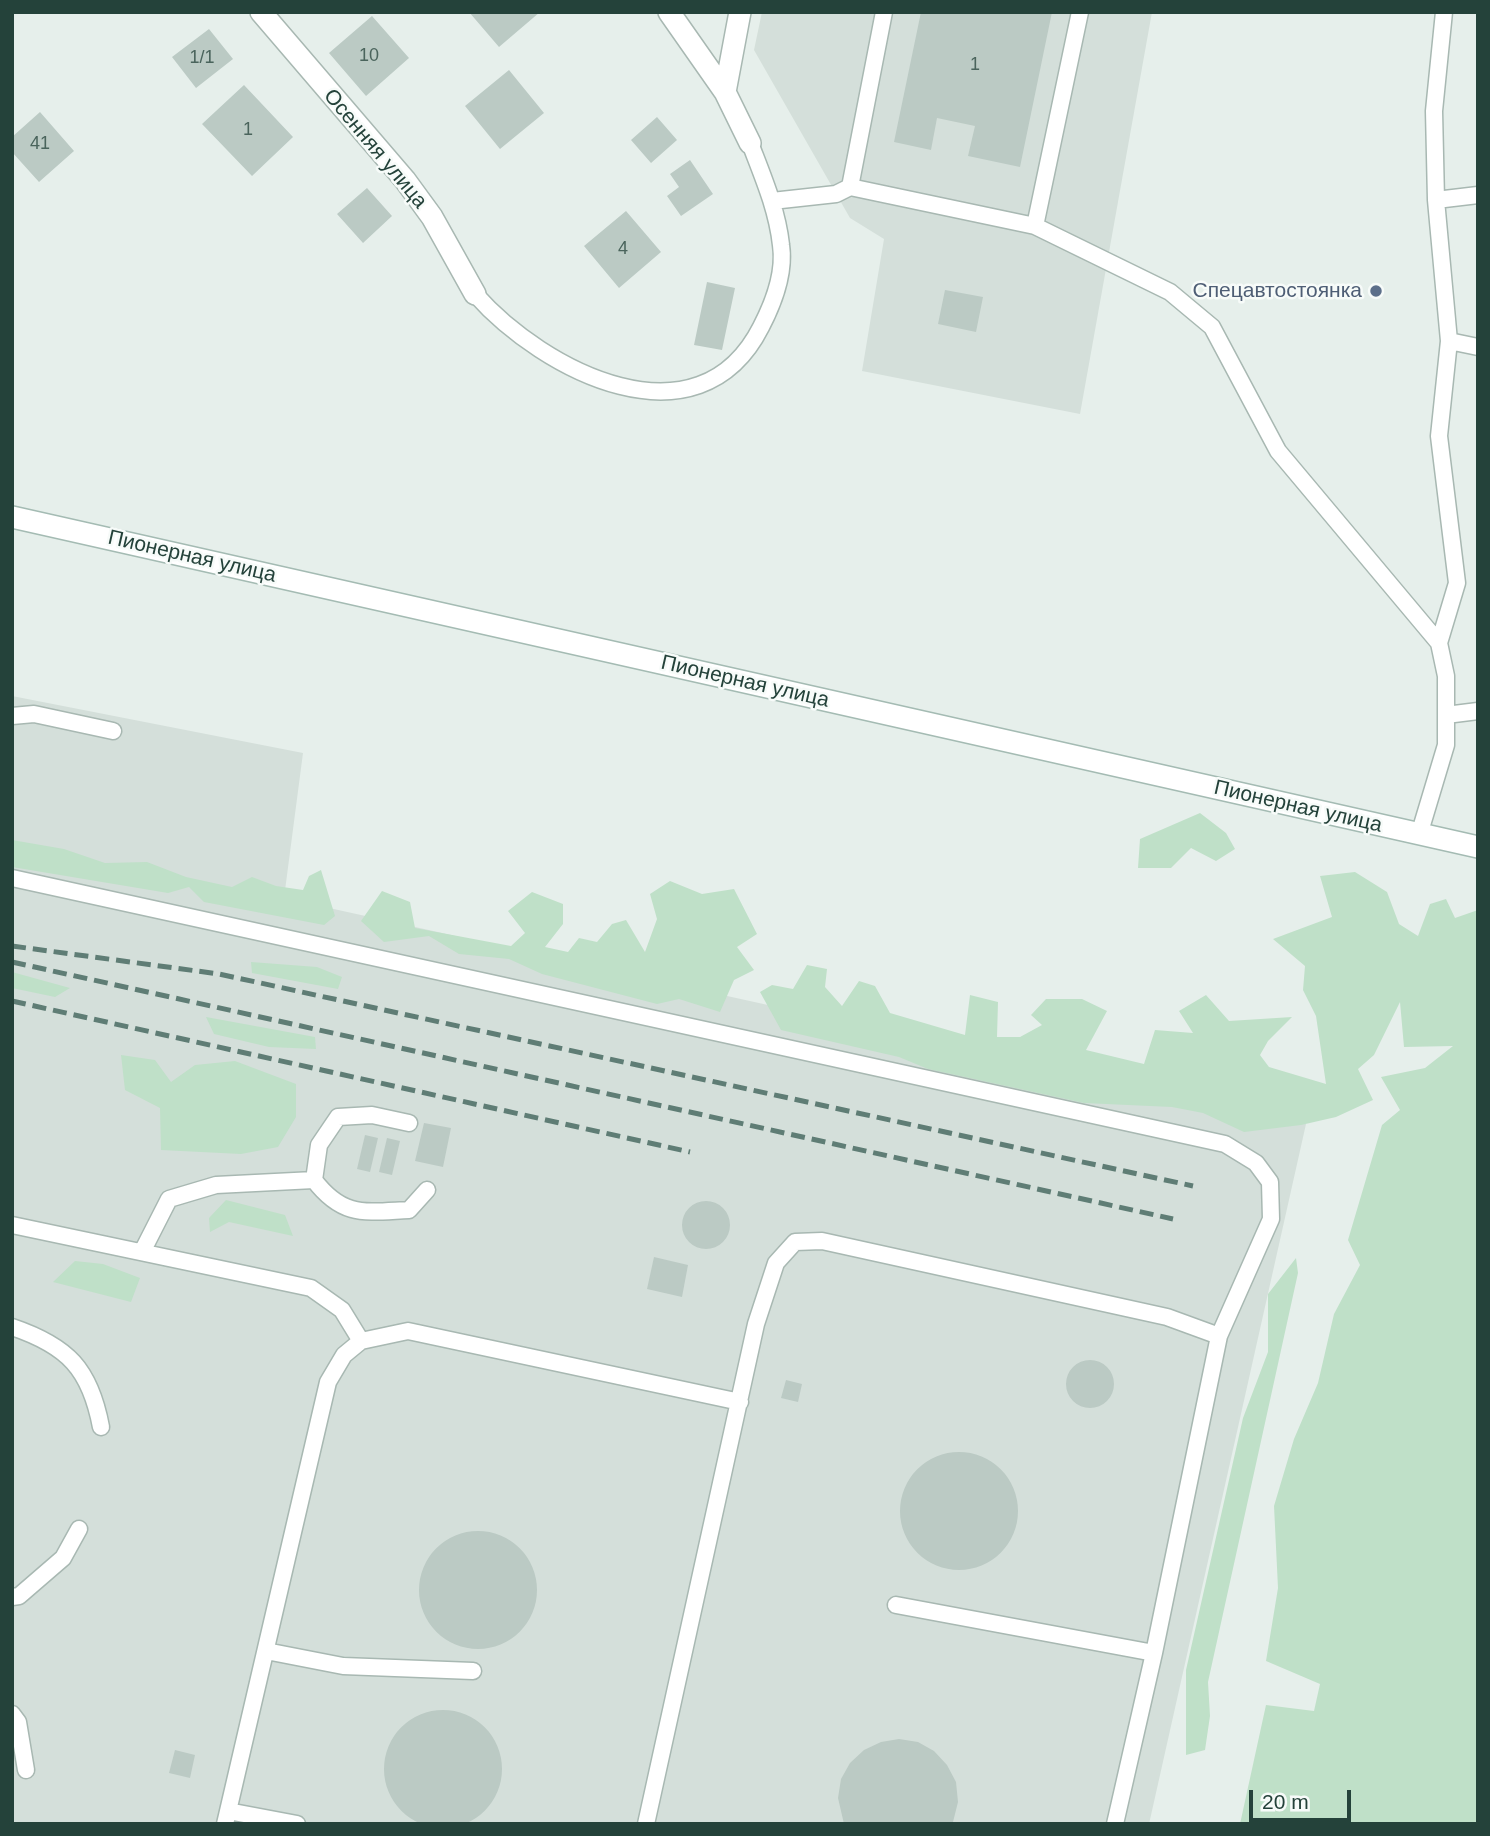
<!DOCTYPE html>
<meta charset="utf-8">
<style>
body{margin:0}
#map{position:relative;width:1490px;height:1836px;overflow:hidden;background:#e6efeb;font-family:Arial,sans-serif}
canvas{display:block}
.frame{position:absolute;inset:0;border:14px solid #24423a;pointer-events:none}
.scale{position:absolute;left:1249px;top:1790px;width:102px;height:32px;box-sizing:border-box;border:4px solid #24423a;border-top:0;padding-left:9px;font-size:21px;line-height:24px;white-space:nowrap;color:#24423a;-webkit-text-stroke:5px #f7fbf9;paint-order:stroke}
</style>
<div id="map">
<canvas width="1490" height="1836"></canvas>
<div class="frame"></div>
<div class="scale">20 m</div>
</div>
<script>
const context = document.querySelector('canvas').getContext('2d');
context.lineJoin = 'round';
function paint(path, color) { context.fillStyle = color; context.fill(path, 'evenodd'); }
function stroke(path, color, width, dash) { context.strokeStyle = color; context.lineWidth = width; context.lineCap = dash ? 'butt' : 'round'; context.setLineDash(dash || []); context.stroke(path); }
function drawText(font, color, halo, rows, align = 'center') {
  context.font = font + ' Arial,sans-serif'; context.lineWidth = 5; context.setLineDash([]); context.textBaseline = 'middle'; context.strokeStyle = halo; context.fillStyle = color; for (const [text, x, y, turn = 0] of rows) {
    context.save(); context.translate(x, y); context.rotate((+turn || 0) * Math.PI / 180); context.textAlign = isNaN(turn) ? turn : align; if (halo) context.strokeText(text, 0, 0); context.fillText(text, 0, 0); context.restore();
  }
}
paint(new Path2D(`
 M762 12H1152L1080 414 862 371 884 239 850 218 754 50Z
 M12 696 303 753 284 898 1306 1124 1149 1824H12Z`), '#d4dfda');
paint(new Path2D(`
 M1200 813 1226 833 1235 849 1216 861 1191 848 1171 868H1138L1140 839Z
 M12 840 64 849 105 863 147 862 186 877 232 887 252 877 276 886 303 890 309 876 321 870 335 916 324 925 204 902 189 887 168 893 12 867Z
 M1355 872 1387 892 1399 924 1418 936 1430 904 1446 899 1455 918 1478 910V1824H1240L1266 1705 1314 1711 1320 1684 1266 1661 1278 1588 1274 1506 1294 1439 1318 1383 1334 1314 1360 1265 1348 1240 1382 1125 1400 1110 1381 1077 1425 1068 1453 1046 1404 1047 1400 1002 1374 1055 1358 1069 1373 1100 1336 1117 1301 1125 1244 1132 1203 1113 1172 1107 1084 1103 928 1069 899 1057 781 1030 760 992 772 985 793 989 807 965 827 969 825 987 842 1006 859 981 875 986 890 1013 965 1035 970 995 998 1002 997 1037H1020L1042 1025 1031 1015 1046 999H1082L1107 1011 1086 1050 1144 1064 1155 1030 1193 1033 1179 1011 1206 995 1229 1021 1292 1017 1268 1041 1260 1055 1269 1067 1326 1084 1316 1016 1303 990 1305 966 1273 939 1332 917 1320 876Z
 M670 881 702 894 734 889 757 934 737 947 754 970 734 980 720 1012 679 999 657 1004 542 974 509 959 459 954 429 936 384 942 361 921 382 891 410 902 415 928 511 946 525 933 508 911 532 892 563 904V924L545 947 568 952 579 938 597 942 612 924 626 920 645 952 657 919 650 894Z
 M251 962 317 967 342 977 338 989 252 973Z
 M12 972 70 988 55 997 12 988Z
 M206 1017 315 1037 316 1049 269 1047 214 1034Z
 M121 1055 155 1060 171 1082 195 1065 235 1061 296 1084V1117L278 1147 241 1154 161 1150 160 1108 125 1090Z
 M226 1200 285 1215 293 1236 229 1222 210 1232 209 1218Z
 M1296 1258 1298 1273 1208 1682 1210 1716 1205 1750 1186 1755V1670L1243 1418 1268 1352V1294Z
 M75 1261 103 1264 140 1278 131 1302 53 1282Z`), '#bfe0c8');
paint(new Path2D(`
 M469 12H540L499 47Z
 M921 12H1052L1020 167 968 156 975 126 937 118 931 150 894 142Z
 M372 16 409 58 366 96 329 53Z
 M209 29 233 59 196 88 172 57Z
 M509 70 544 113 500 149 465 106Z
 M244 85 293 137 252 176 202 124Z
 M40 112 74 151 39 182 12 152V137Z
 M657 117 677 140 651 163 631 140Z
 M690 160 713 194 681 216 667 196 679 187 670 174Z
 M367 188 392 216 363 243 337 214Z
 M626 211 661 252 619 288 584 246Z
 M707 282 735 288 722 350 694 345Z
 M945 290 983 297 976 332 938 324Z
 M424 1123 451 1128 443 1167 415 1161Z
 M365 1135 378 1138 370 1172 357 1169Z
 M387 1138 400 1141 392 1175 379 1172Z
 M682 1225a24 24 0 1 1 48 0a24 24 0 1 1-48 0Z
 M654 1257 688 1265 682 1297 647 1289Z
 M1066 1384a24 24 0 1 1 48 0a24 24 0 1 1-48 0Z
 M786 1380 802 1384 798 1402 781 1398Z
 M900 1511a59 59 0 1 1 118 0a59 59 0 1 1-118 0Z
 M419 1590a59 59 0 1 1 118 0a59 59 0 1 1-118 0Z
 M384 1769a59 59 0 1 1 118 0a59 59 0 1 1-118 0Z
 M899 1739 918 1742 934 1751 947 1765 956 1782 958 1802 953 1822 844 1824 838 1798 841 1779 850 1763 864 1750 881 1742Z
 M175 1750 195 1755 190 1778 169 1773Z`), '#bbcac4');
const lane = new Path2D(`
 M884 12 850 187 1035 226 1170 292 1212 327 1278 451 1439 643 1446 676V745L1419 835
 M1436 200 1478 195
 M772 201 836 194 850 187
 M1035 226 1080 12
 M475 294C543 371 698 451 761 327 773 304 785 272 781 245 777 209 763 177 750 143
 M1449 341 1478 347
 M1439 643 1457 583 1439 436 1449 341 1436 200 1434 111 1444 12
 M1446 715 1478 711
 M12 716 34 714 113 731
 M12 878 1225 1144 1256 1163 1270 1182 1271 1219 1219 1336 1154 1653 1115 1824
 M409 1123 372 1115 338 1117 319 1145 314 1180C343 1218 365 1212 409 1210L427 1190
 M12 1225 311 1288 342 1310 361 1341
 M142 1252 169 1199 216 1185 314 1180
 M12 1327C68 1346 90 1369 101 1427
 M12 1597 19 1596 63 1558 79 1529
 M896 1605 1154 1653
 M266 1651 343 1666 473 1671
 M12 1714 18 1722 26 1770
 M228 1811 297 1824
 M225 1824 328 1382 344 1355 361 1341 408 1331 740 1402
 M646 1824 756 1324 776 1263 795 1242 822 1241 1167 1317 1219 1336`);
const street = new Path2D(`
 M261 12 405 180 432 217 475 294
 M669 12 725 92 750 143
 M725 92 740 12`);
const secondary = new Path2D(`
 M12 517 1478 847`);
stroke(lane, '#a8b8b2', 19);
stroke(street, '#a8b8b2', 24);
stroke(secondary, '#a4bbb3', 24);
stroke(lane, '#fff', 16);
stroke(street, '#fff', 21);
stroke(secondary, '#fff', 21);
stroke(new Path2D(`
 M12 946 219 974 1193 1186
 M12 962 1173 1219
 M12 1001 690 1152`), '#5f7d75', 5, [14, 7]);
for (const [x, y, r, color] of [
 [1376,291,7,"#5c6f8a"]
]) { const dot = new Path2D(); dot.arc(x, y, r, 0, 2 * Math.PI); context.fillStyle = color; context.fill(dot); stroke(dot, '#f7fbf9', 2.5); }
drawText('18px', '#4a645c', null, [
 ["10",369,56],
 ["1/1",202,58],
 ["1",975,65],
 ["1",248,130],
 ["41",40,144],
 ["4",623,249]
]);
drawText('21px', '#24423a', '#f7fbf9', [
 ["Осенняя улица",375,149,50],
 ["Пионерная улица",192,557,13],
 ["Пионерная улица",745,682,13],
 ["Пионерная улица",1298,807,13]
]);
drawText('21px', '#4e5e75', '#f7fbf9', [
 ["Спецавтостоянка",1362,291]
], 'right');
</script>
